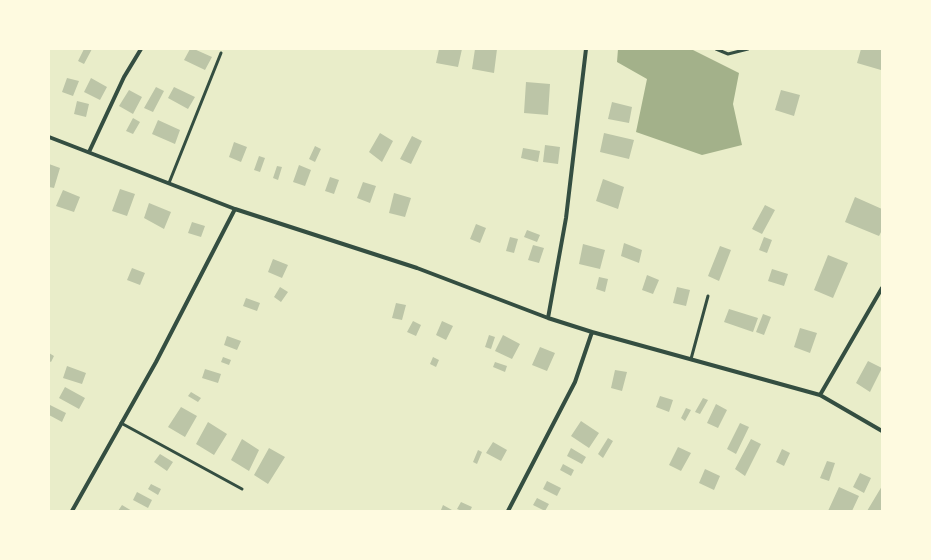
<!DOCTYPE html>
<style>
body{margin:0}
#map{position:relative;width:931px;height:560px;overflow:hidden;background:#e9edc9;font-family:"DejaVu Sans",sans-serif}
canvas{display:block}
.frame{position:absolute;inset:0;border:50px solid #fefae0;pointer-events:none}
</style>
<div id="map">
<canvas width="931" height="560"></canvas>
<div class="frame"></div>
</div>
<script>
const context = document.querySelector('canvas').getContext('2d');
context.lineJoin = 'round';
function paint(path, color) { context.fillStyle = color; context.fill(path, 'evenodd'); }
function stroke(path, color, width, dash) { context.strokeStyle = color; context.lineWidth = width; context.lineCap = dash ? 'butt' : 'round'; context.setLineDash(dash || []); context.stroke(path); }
paint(new Path2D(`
 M618 49H691L739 73 733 104 742 145 702 155 636 132 647 79 617 62Z`), '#a3b18a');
paint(new Path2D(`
 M84 49H92L84 64 78 61Z
 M190 49H194L212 57 205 70 184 60Z
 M439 49H462L458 67 436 63Z
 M475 49H497L494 73 472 69Z
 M861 49H882L881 70 857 63Z
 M67 78 79 81 73 96 62 92Z
 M91 78 107 87 100 100 84 92Z
 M526 82 550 84 548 115 524 113Z
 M156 87 164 91 153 112 144 108Z
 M174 87 195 97 188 109 168 98Z
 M129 90 142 97 133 114 119 106Z
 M781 90 800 95 794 116 775 110Z
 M77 101 89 104 86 117 74 114Z
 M612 102 632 107 629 123 608 119Z
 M133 118 140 122 133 134 126 131Z
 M158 120 180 130 175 144 152 134Z
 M380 133 393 141 382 162 369 152Z
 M604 133 634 140 629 159 600 152Z
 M412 136 422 141 411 164 400 159Z
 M234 142 247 147 241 162 229 157Z
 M545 145 560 147 558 164 543 162Z
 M315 146 321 149 315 162 309 159Z
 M523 148 540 151 538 162 521 158Z
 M259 156 265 158 260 172 254 170Z
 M49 164 60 168 54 188 49 187Z
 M299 165 311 170 305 186 293 182Z
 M277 166 282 167 278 180 273 178Z
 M330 177 339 180 334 194 325 191Z
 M603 179 624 187 618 209 596 201Z
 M363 182 376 186 370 203 357 198Z
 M120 189 135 194 127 216 112 211Z
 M63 190 80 197 74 212 56 206Z
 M394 193 411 198 405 217 389 213Z
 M855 197 882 209V230L879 236 845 222Z
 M149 203 171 212 164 229 144 218Z
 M765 205 775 210 762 234 752 229Z
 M192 222 205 226 201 237 188 233Z
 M476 224 486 228 480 243 470 239Z
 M527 230 540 235 537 242 524 237Z
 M510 237 518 239 514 253 506 251Z
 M764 237 772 240 767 253 759 250Z
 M624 243 642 250 639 263 621 256Z
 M583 244 605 250 600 269 579 264Z
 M533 245 544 248 539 263 528 260Z
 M720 246 731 250 719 281 708 276Z
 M828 255 848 263 833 298 814 290Z
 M273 259 288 265 282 278 268 272Z
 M132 268 145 273 140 285 127 280Z
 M772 269 788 274 784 286 768 281Z
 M647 275 659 280 653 294 642 290Z
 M599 277 608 279 605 292 596 289Z
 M280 287 288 292 281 302 274 297Z
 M677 287 690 290 686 306 673 303Z
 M246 298 260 303 257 311 243 306Z
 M396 303 406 305 402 320 392 318Z
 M729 309 758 318 753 332 724 322Z
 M763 314 771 317 764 335 756 332Z
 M413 321 421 325 416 336 407 332Z
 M442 321 453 326 446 340 436 335Z
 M800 328 817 333 810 353 794 347Z
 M489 335 495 337 491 349 485 347Z
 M503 335 520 344 512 359 495 351Z
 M227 336 241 341 237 350 224 345Z
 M540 347 555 353 547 371 532 365Z
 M49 353 54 356 51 362 49 361Z
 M223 357 231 360 229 365 221 362Z
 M433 357 439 360 436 367 430 364Z
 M868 361 882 368 870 392 856 383Z
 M495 362 507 366 505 372 493 367Z
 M67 366 86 373 82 384 63 378Z
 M205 369 221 374 218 383 202 378Z
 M615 370 627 372 622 391 611 388Z
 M65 387 85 398 79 409 59 398Z
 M191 392 201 398 198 402 188 396Z
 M660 396 673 400 669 412 656 407Z
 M703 398 708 400 700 414 695 412Z
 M716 404 727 410 718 428 707 423Z
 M50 405 66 413 62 422 49 415Z
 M181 407 197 416 185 437 168 427Z
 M686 408 691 410 685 421 681 418Z
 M581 421 599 433 589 448 571 436Z
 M208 422 227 434 214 455 196 444Z
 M740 423 749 427 736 454 727 449Z
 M608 438 613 441 603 458 598 454Z
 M242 439 259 450 249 471 231 460Z
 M751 439 761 444 745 476 735 469Z
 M493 442 507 450 501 461 486 453Z
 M678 447 691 453 681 471 669 465Z
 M269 448 285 457 268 484 254 475Z
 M571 448 586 457 582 464 567 456Z
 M782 449 790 453 784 466 776 462Z
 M478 450 482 452 477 464 473 462Z
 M160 454 173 462 167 471 154 462Z
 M827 461 835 463 829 481 820 478Z
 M563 464 574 470 571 476 560 470Z
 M705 469 720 476 714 490 699 483Z
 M860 473 871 478 864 493 853 487Z
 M547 481 561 488 557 496 543 489Z
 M151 484 161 489 158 495 148 489Z
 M882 486V511H867Z
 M839 487 859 496 852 511H828Z
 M137 492 152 500 148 508 133 500Z
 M537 498 549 504 545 511 533 505Z
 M461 502 472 507 470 511H462L457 509Z
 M122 505 132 511H118Z
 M443 505 452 510 451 511H443L441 510Z`), '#bcc5a7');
stroke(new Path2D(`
 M716 49 728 54 748 49
 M169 183 221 53
 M691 359 708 296
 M121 423 242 489`), '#344e41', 3);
stroke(new Path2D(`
 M49 137 235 209 417 268 548 318 592 332 820 395 882 431
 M89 152 124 77 141 49
 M548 318 566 218 586 49
 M820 395 882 288
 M72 511 156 362 235 209
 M508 511 575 382 592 332`), '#344e41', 4);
</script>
